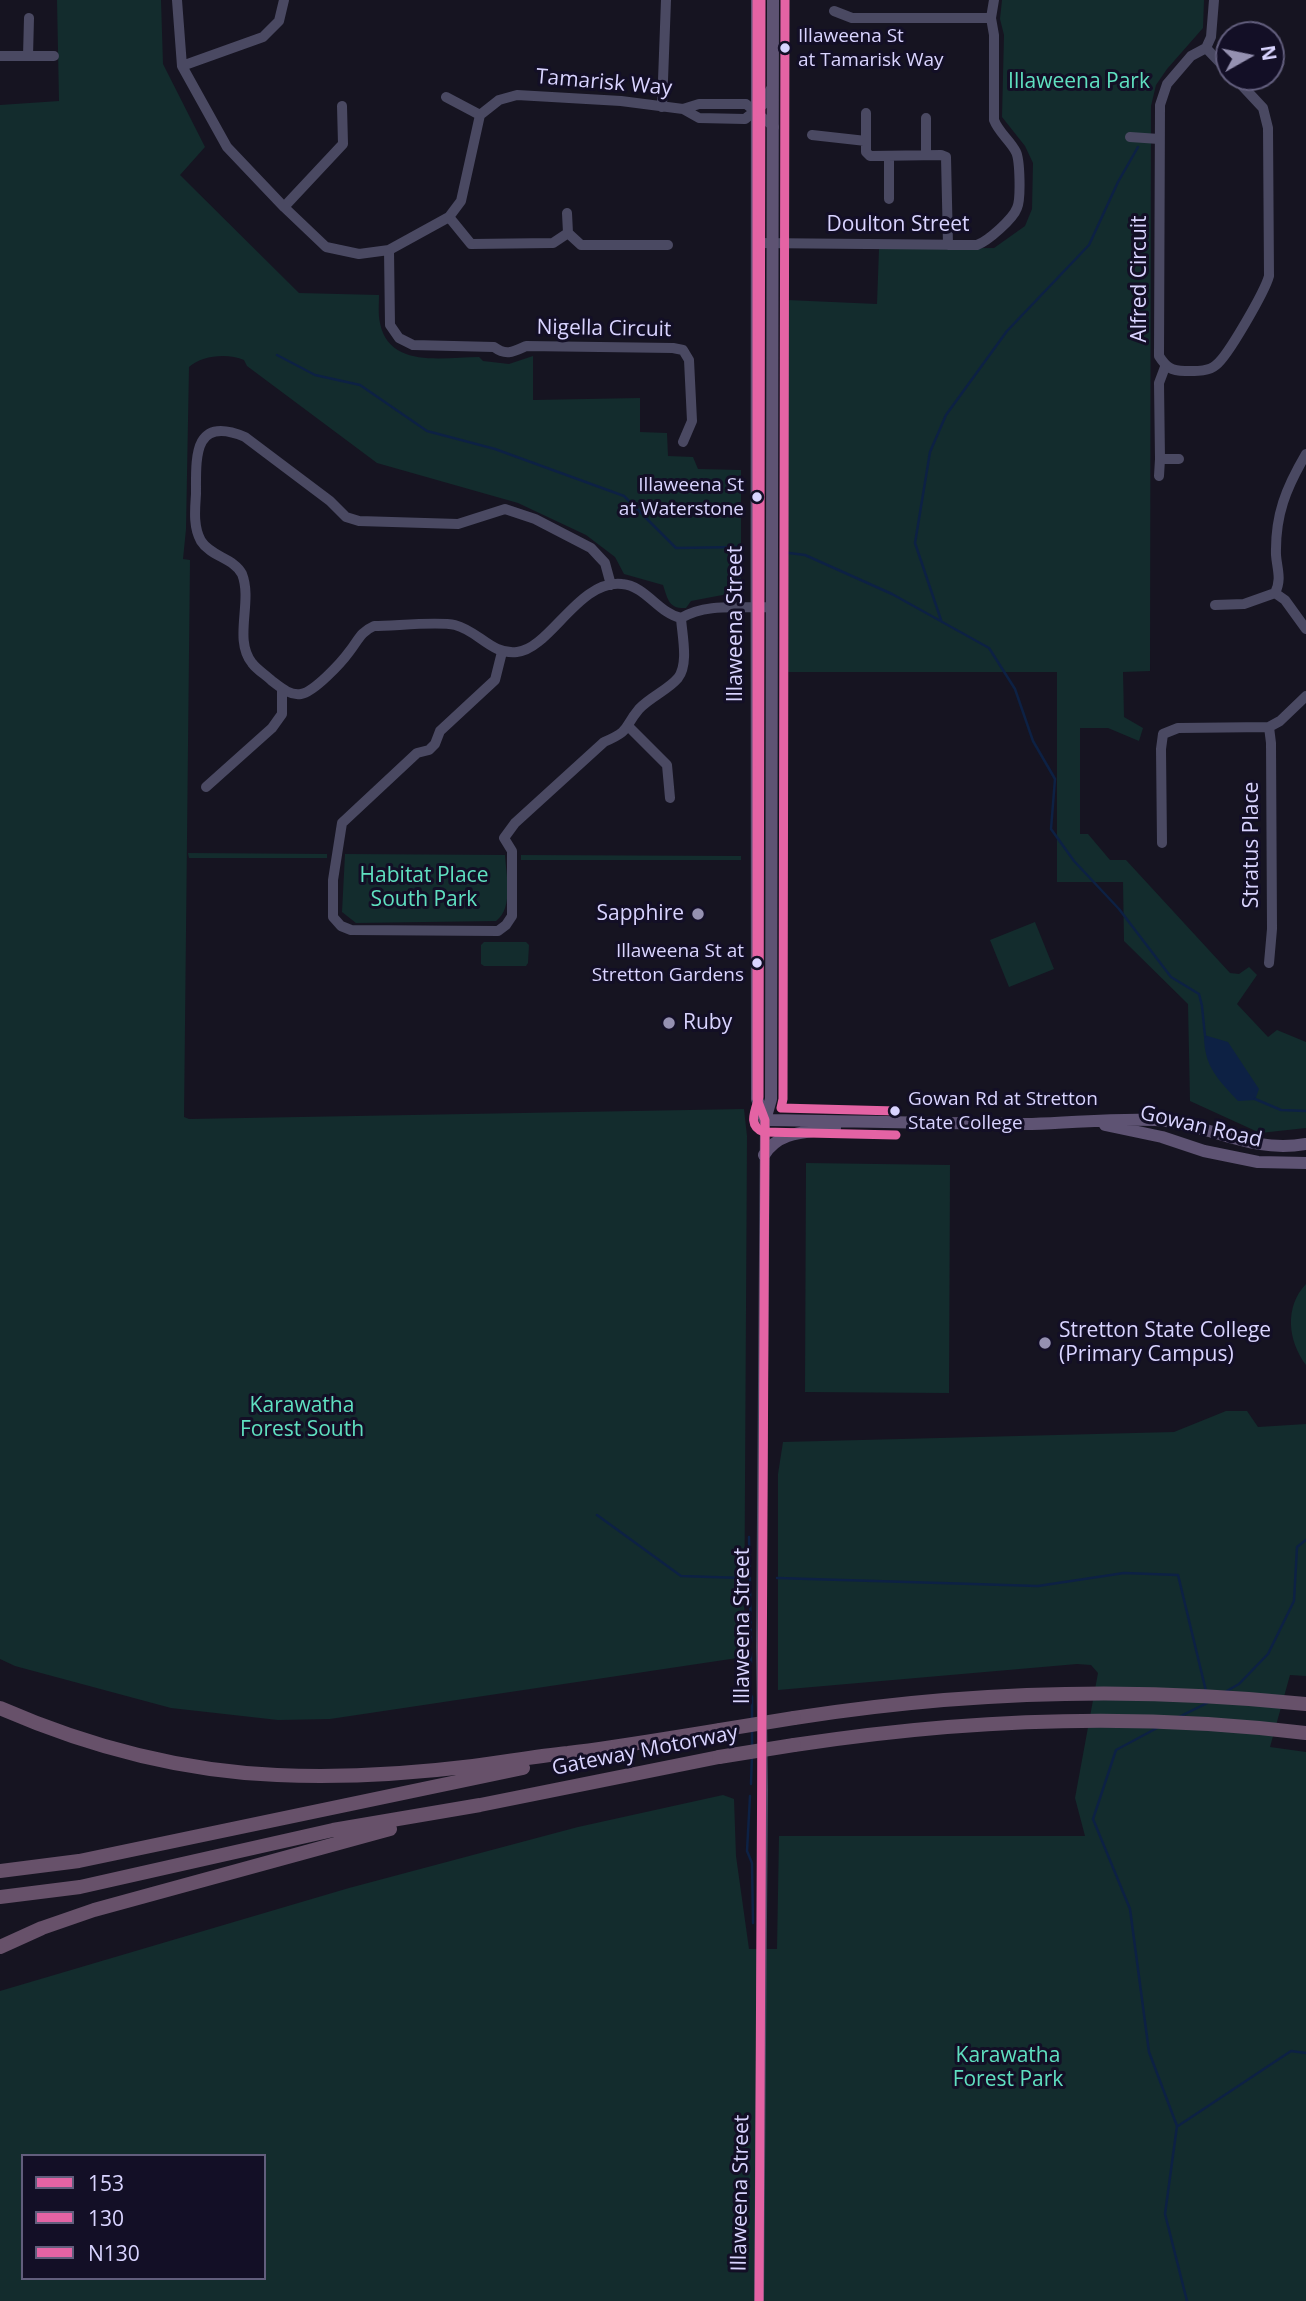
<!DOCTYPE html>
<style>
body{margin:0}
#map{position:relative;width:1306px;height:2301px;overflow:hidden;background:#161421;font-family:"Open Sans",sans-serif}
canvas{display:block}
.legend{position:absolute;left:21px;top:2154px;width:245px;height:126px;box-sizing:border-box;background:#130f26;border:2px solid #625e7d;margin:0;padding:9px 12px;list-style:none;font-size:21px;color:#d9d4ff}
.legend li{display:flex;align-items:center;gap:14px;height:35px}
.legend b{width:35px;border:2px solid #625e7d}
.north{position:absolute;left:1215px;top:21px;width:70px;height:70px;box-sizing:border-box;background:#130f26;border:2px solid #625e7d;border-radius:50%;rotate:81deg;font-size:19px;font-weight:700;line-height:28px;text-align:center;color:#d9d4ff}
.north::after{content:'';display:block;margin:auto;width:24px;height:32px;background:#9591b1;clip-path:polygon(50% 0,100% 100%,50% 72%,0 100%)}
</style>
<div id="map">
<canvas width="1306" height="2301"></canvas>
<ul class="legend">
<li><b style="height:9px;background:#e463a4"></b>153</li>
<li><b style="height:9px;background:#e463a4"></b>130</li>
<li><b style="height:9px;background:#e463a4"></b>N130</li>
</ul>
<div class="north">N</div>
</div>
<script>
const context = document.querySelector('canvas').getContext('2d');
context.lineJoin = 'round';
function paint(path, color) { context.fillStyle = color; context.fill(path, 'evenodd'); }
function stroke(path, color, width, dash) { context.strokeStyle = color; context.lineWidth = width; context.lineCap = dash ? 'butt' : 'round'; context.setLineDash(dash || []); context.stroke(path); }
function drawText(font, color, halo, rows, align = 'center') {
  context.font = font + ' "Open Sans",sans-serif'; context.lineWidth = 6; context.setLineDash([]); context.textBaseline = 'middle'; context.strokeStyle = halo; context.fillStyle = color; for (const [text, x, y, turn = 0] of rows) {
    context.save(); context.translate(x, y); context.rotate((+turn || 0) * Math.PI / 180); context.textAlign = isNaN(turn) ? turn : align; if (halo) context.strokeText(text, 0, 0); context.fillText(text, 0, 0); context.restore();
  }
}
paint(new Path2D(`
 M57 0H161L163 64 205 147 180 175 299 293 379 295C379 304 378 314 380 323 389 369 444 357 479 357L483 361 509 364 533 356V400L640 398V432L667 433 668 456 693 457 698 469 741 470V583L733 593 691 601 686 608C669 609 668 600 663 585L624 574 615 557 586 535 518 503 377 463 247 366 244 360C228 353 202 355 189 367L186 529 183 559 190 560 184 1117 189 1119 744 1109 747 1136 744 1657 330 1719 278 1720 171 1708 15 1666 0 1659V105L59 101Z
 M1002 0H1204L1203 28 1167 69 1156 85 1151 106 1150 671 1123 672 1124 717 1143 728 1139 741 1108 728H1080V834H1088L1110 860H1126L1230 973 1239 974 1249 967 1257 975 1237 1004 1268 1037 1277 1030 1306 1042V1128L1260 1133 1190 1101 1188 1004 1124 941 1123 882H1057V672H785L787 300 877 304 879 249 994 248 1025 226 1032 209 1033 163 1025 146 1002 117 1004 35 1000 19Z
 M188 853 327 854V858H189Z
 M345 854 505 855C506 874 514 908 496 921L356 923 342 912Z
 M521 855 741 856V860H521Z
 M1035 922 1054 969 1009 987 990 940Z
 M484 942H526L529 945 528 963 526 966H484L481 964V945Z
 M806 1163 950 1165 949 1393 805 1392Z
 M1306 1284V1365C1288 1341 1284 1307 1306 1284Z
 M1226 1411H1247L1258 1427 1306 1424V1676L1290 1675 1270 1747 1306 1752V2301H0V1991L349 1888 578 1827 723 1795 734 1799 736 1856 749 1949H777L779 1836H1085L1075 1798 1098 1673 1091 1665 1077 1664 778 1690V1474L783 1442 1174 1432ZM23 2156H264V2278H23Z`), '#132c2d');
paint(new Path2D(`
 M1204 1035 1228 1042 1259 1089 1255 1100 1238 1101C1218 1079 1204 1067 1204 1035Z`), '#0d2144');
stroke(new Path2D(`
 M277 355 315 375 360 385 427 431 495 449 624 496 676 548 739 547
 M789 553 805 555 892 594 989 648 1015 689 1033 741 1055 779 1051 829 1074 861 1119 909 1171 977 1199 994 1202 1006 1205 1036
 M941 620 915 543 930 452 946 415 1007 331 1089 245 1118 182 1138 147
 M1255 1099 1281 1110 1306 1111
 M597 1515 681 1576 743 1578
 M749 1537 751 1641
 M777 1578 1038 1586 1124 1573 1178 1575 1206 1691
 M751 1663V1653
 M747 1687 752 1697V1718
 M1225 1692 1239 1684 1268 1654 1294 1601 1297 1547 1306 1540
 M1179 1717 1207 1703
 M752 1728V1746
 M1157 1728 1116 1750 1093 1819 1130 1909 1149 2052 1177 2126 1165 2214 1187 2301
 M751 1784 752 1756
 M750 1796 747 1851 752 1863 753 1923
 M1178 2126 1291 2051 1306 2053`), '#0d2144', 2.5);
stroke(new Path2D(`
 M177 0 182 66 227 147 284 207 326 247 359 254 389 250 449 217 461 201 480 115 499 100 517 95 621 101 683 109 699 118 745 119 766 102 770 90
 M1214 0 1211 37 1206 48 1191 56 1167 84 1160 105 1159 356C1166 367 1171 371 1185 371 1195 371 1208 372 1216 365 1228 356 1265 291 1269 276L1268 128 1263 108 1234 77
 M834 11 852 18H991
 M29 18 28 56H54
 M1206 48 1229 72
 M0 56H28
 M182 66 263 37 279 21 284 0
 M446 97 480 115
 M662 107 666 0
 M683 109 699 104H746L774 127
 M866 113V141
 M926 118V155
 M812 135 866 141V152L870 156 941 155 946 157 948 245
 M1130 137 1159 139
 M889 156V199
 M284 207 343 144 342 106
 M567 213 568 233
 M449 217 471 244 553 243 568 233 581 245H668
 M757 243 977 245C988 241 1013 219 1017 208 1021 200 1020 160 1016 152 1010 140 999 133 994 120V35L991 18 994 0
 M389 250 390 325 399 338 413 345 494 347C506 356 513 352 526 346L673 348 683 350 689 360 692 421 683 442
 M1306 454C1286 488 1275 515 1276 555 1277 569 1282 579 1275 593L1285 600 1306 629
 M1160 459 1159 383 1165 367
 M1159 476 1160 459H1179
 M611 585 605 563 591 548 535 519 505 509 458 524 359 521 346 517 330 501 245 437C193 415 196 457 196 494 195 509 193 527 201 541 211 557 234 558 242 574 253 602 233 639 252 663 257 670 266 675 272 681 280 687 290 696 301 694 314 692 341 663 349 652 358 641 360 632 374 626 394 626 438 621 455 625 479 631 491 655 517 652 550 649 579 579 622 584 646 586 658 613 681 618 708 602 741 609 771 607
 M1215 605 1244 604 1275 593
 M502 652 495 680 440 731 435 744 429 750 417 753 342 823 333 880V917L341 926 351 930 498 931 506 925 512 916V851L504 838 515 823 604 742C632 730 623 728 639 709 650 697 668 690 678 678 689 664 682 635 681 618
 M629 727 667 765 670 798
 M1269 727 1271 743 1272 929 1269 963
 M206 787 272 728 282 714V689
 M1162 843 1161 749 1163 734 1178 728 1269 727 1280 721 1306 696
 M759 2301 763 1790 761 1647 765 1120`), '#4a4962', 10);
stroke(new Path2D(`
 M757 0C759 366 754 733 757 1099L765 1120
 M765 1120 771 1099 773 0
 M765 1120C854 1121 943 1124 1032 1124 1073 1123 1114 1118 1155 1120 1209 1123 1248 1154 1306 1144
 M1105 1125 1162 1137 1204 1151 1258 1162 1306 1163
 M764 1155C780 1129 809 1133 835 1128`), '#5e5373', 12);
stroke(new Path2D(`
 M0 1708C87 1746 182 1771 277 1775 343 1778 408 1774 473 1766 505 1762 536 1756 568 1753 618 1747 669 1738 720 1730
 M794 1718C965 1691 1134 1686 1306 1704
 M794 1745C963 1719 1136 1712 1306 1733
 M0 1871 79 1861 523 1768
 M0 1897 80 1887 333 1830 480 1805 719 1757
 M0 1947 42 1928 94 1910 390 1829`), '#67516a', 14);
stroke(new Path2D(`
 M720 1730 794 1718
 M719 1757 794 1745`), '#67516a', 14);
stroke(new Path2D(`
 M757 0V1099L765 1120 759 2301`), '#e463a4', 9);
stroke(new Path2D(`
 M761 0 759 1097C755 1111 747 1126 764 1132L896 1135`), '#e463a4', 9);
stroke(new Path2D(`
 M785 0 783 1099 781 1108 896 1111`), '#e463a4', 9);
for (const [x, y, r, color] of [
 [785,48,6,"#d9d4ff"],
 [757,497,6,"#d9d4ff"],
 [698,914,7,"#9591b1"],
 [757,963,6,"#d9d4ff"],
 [669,1023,7,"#9591b1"],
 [895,1111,6,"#d9d4ff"],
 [1045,1343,7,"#9591b1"]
]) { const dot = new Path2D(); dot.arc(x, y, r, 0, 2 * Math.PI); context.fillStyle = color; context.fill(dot); stroke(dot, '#130f26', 2.5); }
drawText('19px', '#d9d4ff', '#130f26', [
 ["Illaweena St",798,37],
 ["at Tamarisk Way",798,61],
 ["Illaweena St",744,486,"right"],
 ["at Waterstone",744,510,"right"],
 ["Illaweena St at",744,952,"right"],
 ["Stretton Gardens",744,976,"right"],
 ["Gowan Rd at Stretton",908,1100],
 ["State College",908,1124]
], 'left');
drawText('21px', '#5fe0c0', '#130f26', [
 ["Illaweena Park",1079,82],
 ["Habitat Place",424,876],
 ["South Park",424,900],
 ["Karawatha",302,1406],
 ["Forest South",302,1430],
 ["Karawatha",1008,2056],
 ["Forest Park",1008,2080]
]);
drawText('21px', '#d9d4ff', '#130f26', [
 ["Tamarisk Way",604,83,5],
 ["Doulton Street",898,225],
 ["Alfred Circuit",1140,279,-90],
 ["Nigella Circuit",604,329,1],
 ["Illaweena Street",736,624,-90],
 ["Stratus Place",1252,845,-90],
 ["Gowan Road",1201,1127,13],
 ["Illaweena Street",743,1626,-90],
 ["Gateway Motorway",645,1751,-11],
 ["Illaweena Street",741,2193,-89]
]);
drawText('21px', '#d9d4ff', '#130f26', [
 ["Sapphire",684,914,"right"],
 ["Ruby",683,1023],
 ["Stretton State College",1059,1331],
 ["(Primary Campus)",1059,1355]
], 'left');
</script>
